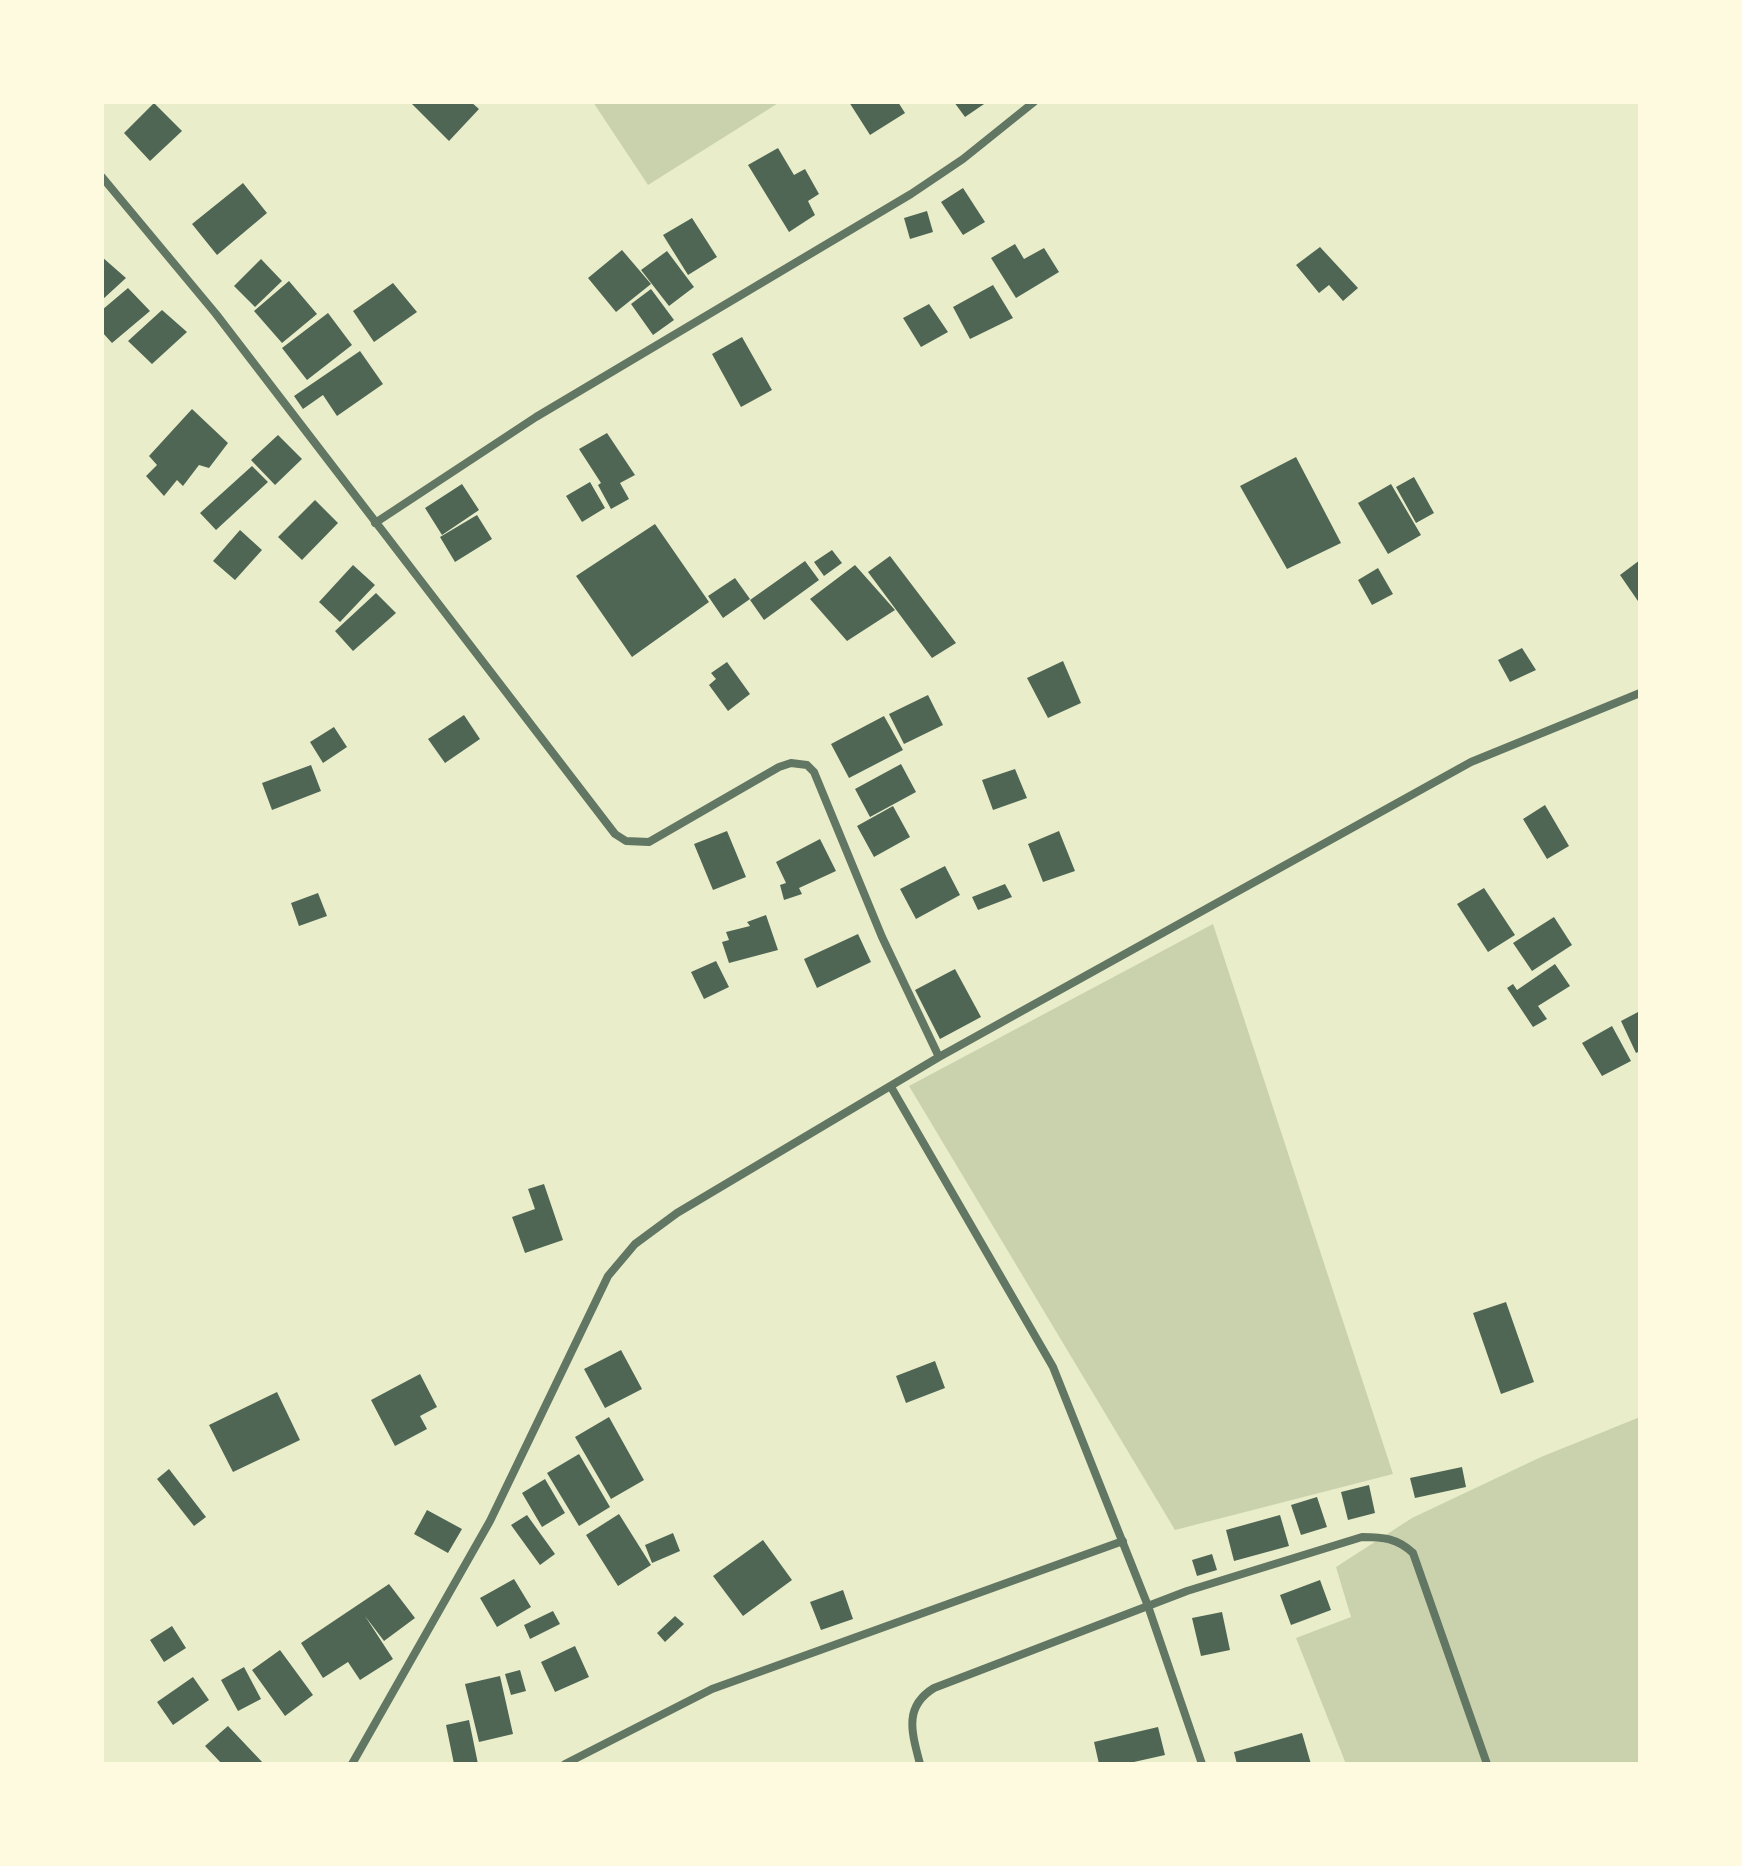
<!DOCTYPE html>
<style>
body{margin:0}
#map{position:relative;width:1742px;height:1866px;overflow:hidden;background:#e9edc9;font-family:Roboto,sans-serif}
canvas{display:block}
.frame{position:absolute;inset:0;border:104px solid #fefae0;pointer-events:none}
</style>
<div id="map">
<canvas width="1742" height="1866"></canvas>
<div class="frame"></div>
</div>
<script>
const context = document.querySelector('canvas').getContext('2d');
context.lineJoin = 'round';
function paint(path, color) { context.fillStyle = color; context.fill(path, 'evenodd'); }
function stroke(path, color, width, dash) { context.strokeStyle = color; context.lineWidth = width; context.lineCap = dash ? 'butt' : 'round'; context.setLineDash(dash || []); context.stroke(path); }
paint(new Path2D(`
 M593 102H780L648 185Z
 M1213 924 1393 1474 1175 1530 909 1086Z
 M1640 1417V1764H1346L1296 1638 1351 1617 1336 1567 1412 1518 1541 1457Z`), '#cad2ad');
paint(new Path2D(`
 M410 102H471L479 109 449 141Z
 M849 102H898L905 113 870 135Z
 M954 102H987L965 117Z
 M154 103 182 131 150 161 124 133Z
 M778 148 794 175 805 169 819 194 808 201 815 215 789 232 748 165Z
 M243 183 267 213 217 255 192 224Z
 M963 188 985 222 963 235 941 202Z
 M927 211 933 232 910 239 904 218Z
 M692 218 717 257 688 275 663 235Z
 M1015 244 1024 259 1044 248 1059 272 1016 298 991 258Z
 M1320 247 1358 288 1343 301 1329 285 1319 293 1296 265Z
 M622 250 651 284 616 312 588 278Z
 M667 251 694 287 669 306 641 270Z
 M102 257 126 278 102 300Z
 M261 259 282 281 255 307 234 286Z
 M289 281 317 314 282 343 254 311Z
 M393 283 417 312 374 342 353 311Z
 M993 285 1013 318 970 339 953 307Z
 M128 288 150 311 112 343 102 332V310Z
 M651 289 674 320 653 335 631 304Z
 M929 304 948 332 921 347 903 318Z
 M162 310 187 332 152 364 128 341Z
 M328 313 352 345 307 380 282 348Z
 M742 337 772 390 741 407 712 354Z
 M360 351 383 384 337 416 323 395 303 409 294 396Z
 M192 409 228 443 209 468 199 465 183 486 177 480 164 496 146 476 157 465 149 456Z
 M607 433 635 475 620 483 629 499 611 509 598 485 601 483 579 449Z
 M278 435 302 459 275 485 251 460Z
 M1296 457 1341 543 1287 569 1240 486Z
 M252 466 268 482 216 530 200 513Z
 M1414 477 1434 513 1416 523 1396 487Z
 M590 482 605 508 582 522 566 496Z
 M462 484 479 510 442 535 425 508Z
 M1391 484 1421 535 1388 554 1358 503Z
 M315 500 338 523 302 560 278 537Z
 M477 515 492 539 455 562 440 537Z
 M655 524 709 602 632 657 576 576Z
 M240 530 262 550 235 580 213 561Z
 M832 550 842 563 824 576 814 562Z
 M890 556 956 643 932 658 868 572Z
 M1640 560V604L1620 575Z
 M805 561 819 580 764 620 750 600Z
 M353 565 375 585 340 622 319 602Z
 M855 565 895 610 847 641 810 599Z
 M1378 568 1393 594 1372 605 1358 580Z
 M735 578 750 599 723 618 708 596Z
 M376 593 396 613 353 651 335 631Z
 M1522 648 1536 670 1510 682 1498 660Z
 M1063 661 1081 703 1048 718 1027 678Z
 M727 662 750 694 728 711 709 685 716 679 711 673Z
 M928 695 943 725 904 744 889 714Z
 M464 715 480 739 445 763 428 739Z
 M884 716 903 750 849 778 831 744Z
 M334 727 347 747 323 763 310 742Z
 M901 764 916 792 870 817 855 789Z
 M311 765 321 791 272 810 262 783Z
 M1015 769 1027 798 993 810 982 780Z
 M1545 805 1569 846 1547 859 1523 819Z
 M893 806 910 837 874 857 857 826Z
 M727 831 746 877 713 890 694 844Z
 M1059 831 1075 871 1043 882 1028 844Z
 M820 839 836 871 799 888 802 894 784 900 780 885 786 883 776 862Z
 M945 866 960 895 916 919 900 889Z
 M1005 884 1012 897 978 910 972 897Z
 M1484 888 1515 935 1488 952 1457 904Z
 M318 893 327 916 299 926 291 903Z
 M766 915 778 950 729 963 722 942 729 940 726 932 750 926 747 922Z
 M1554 917 1572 945 1532 971 1513 943Z
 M858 934 871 962 817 988 804 959Z
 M716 961 729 987 704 999 691 972Z
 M1555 964 1570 986 1538 1006 1547 1019 1533 1027 1507 988 1513 984 1517 990Z
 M955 969 981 1017 940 1039 915 990Z
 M1640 1011V1051L1636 1053 1621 1021Z
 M1612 1026 1631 1061 1602 1076 1582 1043Z
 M544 1184 563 1240 525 1253 512 1217 535 1209 528 1189Z
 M1506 1302 1534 1382 1501 1394 1473 1313Z
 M621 1350 642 1389 605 1408 584 1369Z
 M935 1361 945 1388 906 1403 896 1376Z
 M420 1374 437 1407 420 1416 427 1429 395 1446 371 1400Z
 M277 1392 300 1440 233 1472 209 1425Z
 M609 1417 644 1480 611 1499 575 1437Z
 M579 1454 610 1507 579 1526 547 1473Z
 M1462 1467 1466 1487 1415 1498 1410 1478Z
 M169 1469 206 1517 194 1526 157 1479Z
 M545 1479 565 1513 542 1527 522 1493Z
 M1369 1485 1375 1513 1348 1520 1341 1492Z
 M1317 1497 1327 1527 1301 1535 1291 1505Z
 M427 1510 462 1529 448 1553 414 1534Z
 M619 1514 651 1565 618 1586 586 1535Z
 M527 1515 555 1554 540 1565 511 1525Z
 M1280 1515 1289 1546 1234 1561 1226 1530Z
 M673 1533 680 1551 652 1563 645 1545Z
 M763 1540 792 1580 743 1616 713 1576Z
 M1212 1554 1217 1570 1197 1576 1192 1560Z
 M514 1579 531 1607 497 1627 480 1598Z
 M1320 1580 1331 1610 1291 1625 1280 1595Z
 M389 1584 415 1618 384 1641 365 1616 393 1659 360 1680 348 1662 323 1678 301 1643Z
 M843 1590 853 1619 821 1630 810 1602Z
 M553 1611 560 1624 530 1639 524 1625Z
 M1222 1612 1230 1650 1201 1656 1192 1618Z
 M675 1616 684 1624 665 1642 657 1633Z
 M172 1626 186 1648 164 1662 150 1640Z
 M575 1646 589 1677 555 1692 541 1662Z
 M280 1650 313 1695 285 1716 252 1670Z
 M244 1667 261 1699 238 1711 221 1680Z
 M520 1670 526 1691 511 1695 505 1674Z
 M500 1676 513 1734 479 1742 465 1684Z
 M193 1677 209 1700 173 1725 157 1702Z
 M469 1720 478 1764H454L446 1725Z
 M228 1726 264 1764H222L205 1746Z
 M1158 1727 1165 1755 1125 1764H1099L1094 1742Z
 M1302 1733 1311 1764H1237L1234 1752Z`), '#4f6655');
stroke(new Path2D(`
 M102 177 216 314 615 834 626 841 649 842 779 767 791 763 807 765 814 772 882 937 939 1057
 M375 523 536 417 911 194 963 159 1034 102
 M891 1087 1053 1367 1148 1606 1202 1764
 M352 1764 490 1521 608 1276 635 1244 677 1213 939 1057 1471 762 1640 693
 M565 1764 712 1689 1123 1541
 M920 1764C912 1733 903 1707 934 1688L1187 1591 1362 1537C1383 1537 1397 1538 1413 1553L1487 1764`), '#617663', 8);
</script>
